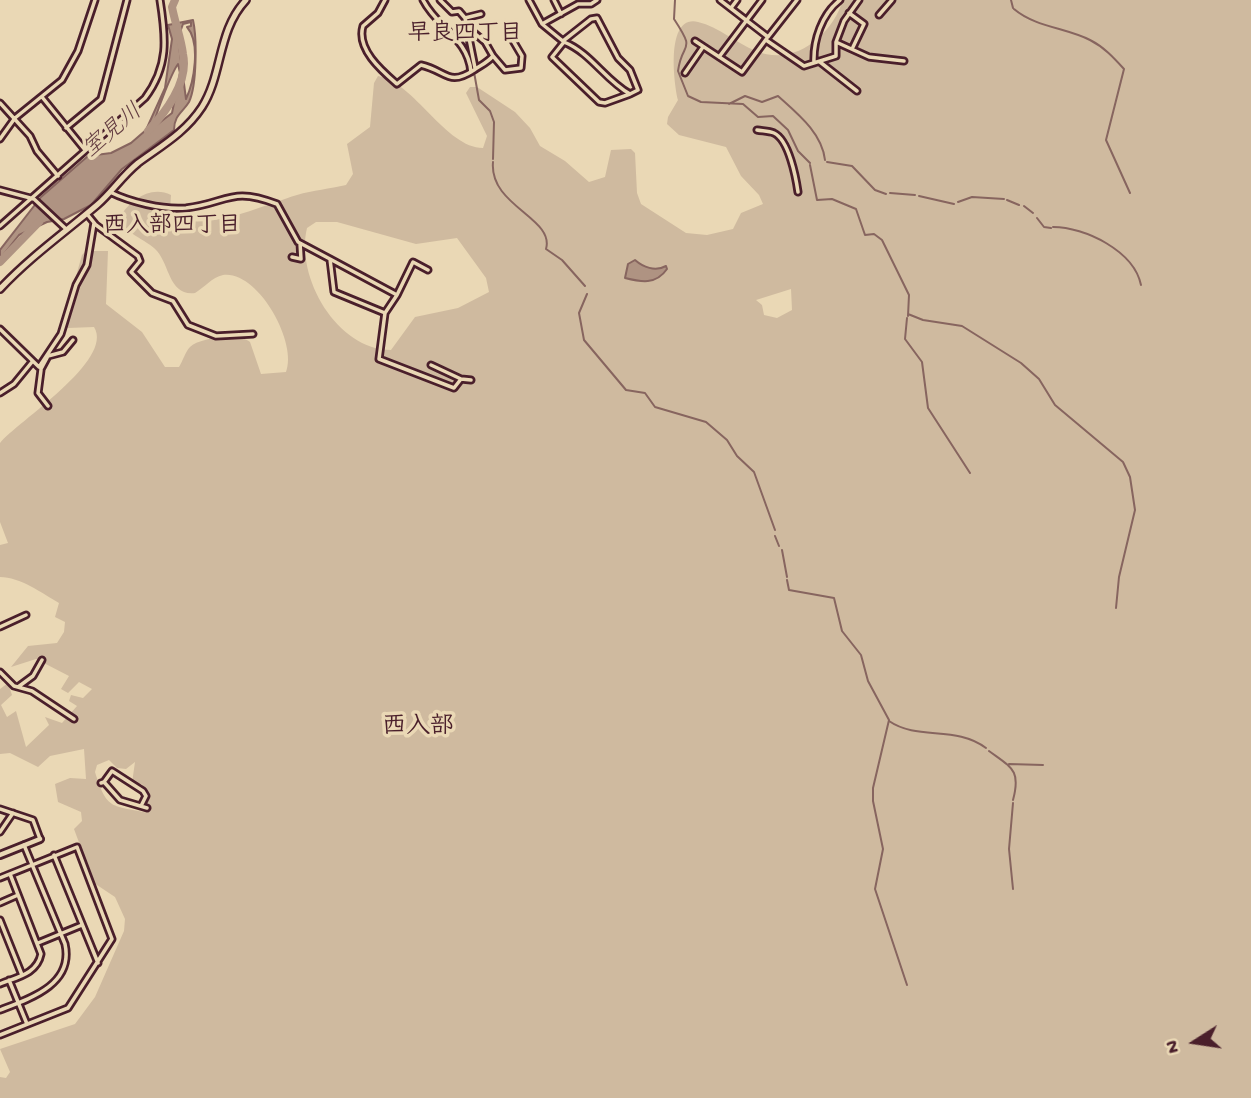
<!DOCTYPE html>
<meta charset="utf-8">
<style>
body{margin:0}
#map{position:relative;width:1251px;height:1098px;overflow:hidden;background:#ead8b5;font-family:"Gochi Hand",sans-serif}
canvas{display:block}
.north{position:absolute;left:1160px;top:1007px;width:70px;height:70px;-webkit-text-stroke:5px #ead8b5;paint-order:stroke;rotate:258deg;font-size:19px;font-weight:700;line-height:28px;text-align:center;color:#4a1f2b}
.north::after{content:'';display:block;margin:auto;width:24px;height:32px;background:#4a1f2b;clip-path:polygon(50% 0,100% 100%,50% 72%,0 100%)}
</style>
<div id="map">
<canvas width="1251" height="1098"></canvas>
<div class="north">N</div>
</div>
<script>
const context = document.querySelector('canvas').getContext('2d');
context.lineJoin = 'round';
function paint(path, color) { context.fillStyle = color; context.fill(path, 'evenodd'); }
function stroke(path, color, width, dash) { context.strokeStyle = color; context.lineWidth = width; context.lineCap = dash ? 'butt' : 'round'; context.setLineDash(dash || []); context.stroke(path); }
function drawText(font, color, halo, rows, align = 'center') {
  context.font = font + ' "Gochi Hand","Klee One",sans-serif'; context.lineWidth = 7; context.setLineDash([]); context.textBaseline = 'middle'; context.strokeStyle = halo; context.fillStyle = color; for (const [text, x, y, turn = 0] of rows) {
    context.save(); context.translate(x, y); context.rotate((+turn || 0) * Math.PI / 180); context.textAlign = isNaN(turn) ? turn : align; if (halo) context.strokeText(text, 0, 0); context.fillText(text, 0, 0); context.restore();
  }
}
paint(new Path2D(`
 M843 0H1251V1098H0V1077L6 1078 10 1072 0 1049 75 1024 95 997 124 931 125 919 115 897 94 883 74 829 82 821 81 812 58 802 55 784 70 778 86 779 84 749 50 756 38 767 10 753 0 754V689L8 683 12 695 1 705 7 717 16 711 26 747 49 725 45 717 62 723 77 706 69 701 71 695 83 698 92 689 79 682 68 693 61 689 69 676 36 659 11 667 28 646 57 643 64 632 65 622 55 617 59 603C42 593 20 577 0 577V545L8 543 0 522V443C17 422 115 360 94 327L68 328 63 322 82 255 86 251H108L106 304 142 332 165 367H179C183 361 185 352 190 347 200 337 240 333 250 342L261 374 286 372C298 343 258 270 223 275 212 277 204 288 195 293 169 296 170 266 157 251 147 239 121 233 120 217 130 200 151 185 171 195L170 210 173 217C208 232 263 205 297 195 313 190 330 189 346 185L353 174 347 144 370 127 374 83 378 76C414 82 446 148 483 148L487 136 466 93 470 87H477L515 112 530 128 540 146 565 161 589 182 605 177 611 150 631 149 635 153 637 193 641 204 686 233 707 235 733 229 741 213 763 204 759 195 741 176 726 147 679 135 667 124 668 117 678 100C674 84 665 14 698 22 719 27 736 43 756 51 795 67 832 35 843 0ZM316 222H337L416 244 457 238 486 278 489 292 458 308 415 317 391 350C337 350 295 277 307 228ZM791 289 792 310 777 318 764 315 762 305 756 300ZM109 760 117 768 126 769 135 762 132 783 142 784 149 799 145 807 148 813C112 805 107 811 95 772L97 765Z`), '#cfba9f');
const water = new Path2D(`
 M193 20C197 38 197 85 189 102 183 112 174 115 174 130L122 169 91 205 64 219 47 222 19 235 0 259V250L41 197 88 156 111 153 131 143 146 130 165 88 172 39 168 25ZM191 22V26L187 27C201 43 194 82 186 99L178 38 183 24ZM178 64 180 73 172 113 154 127C152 122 172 72 178 64Z
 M635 260C643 267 655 272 666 266L667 269C656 285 641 282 625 278L628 264Z`);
paint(water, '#af9382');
stroke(water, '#87655f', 2);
stroke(new Path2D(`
 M426 0C438 23 461 34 472 60
 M675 0 674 19C697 54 682 40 678 71L688 96 701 102 743 104 758 117 773 116 788 130 798 151 810 163
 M1011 0 1013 8
 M1014 9C1035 27 1067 28 1090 40 1104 47 1114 58 1124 69L1106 140 1130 193
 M474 72 479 100 490 111 494 122 493 159
 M729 104 745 96 762 102 778 96C798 114 822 133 825 160
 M493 162C489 206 555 218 546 249L562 260 585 286
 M827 162 852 166 875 190 886 194
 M810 165 817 200 832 199 856 209 865 235 874 234 882 240 909 295 908 316
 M890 193 915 195
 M919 196 954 204
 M1007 200 1019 205
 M958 202 972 197 1004 199
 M1024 206 1033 213
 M1037 218 1044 227 1051 228
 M1053 227C1085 227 1134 251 1141 285
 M587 294 579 313 584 340 626 390 645 393 655 407 706 422 727 440 737 456 754 472 775 530
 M908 314 923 320 962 326 1021 363 1039 379 1055 405 1123 462 1130 477 1135 510 1119 577 1116 608
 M907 318 905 339 922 362 928 408 970 473
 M775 536 779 546
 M782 550 787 577
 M787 580 789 590 834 598 842 631 861 655 868 681 889 720 873 788V801L883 849 875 889 907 985
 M889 721C918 741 956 725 986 748
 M989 751C1012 768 1021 770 1013 800
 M1009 764 1043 765
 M1013 803 1009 849 1013 889`), '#87655f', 2);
stroke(new Path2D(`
 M148 131C165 113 189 82 183 54 181 38 175 23 172 7L175 0
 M0 262 39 222`), '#af9382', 8);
const minor = new Path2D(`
 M385 0 378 13 363 26C356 49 382 71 397 84L421 65C447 71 448 87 474 70 481 65 487 63 493 56L485 42 466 26
 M423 0C437 28 468 38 471 72
 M440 0 452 12 459 11 465 18 475 68
 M529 0 542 24 564 42
 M554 0 561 14
 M720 0 768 37 797 0
 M731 8 737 0
 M849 13 864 24 853 47
 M879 15 892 0
 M465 18 481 14
 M542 24 578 4H591L597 0
 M766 40 804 66 836 56V42L869 57 904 61
 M563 41 591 19 597 18 618 58 630 70 638 90 630 94
 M695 41 742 72 767 38
 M564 42C591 53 605 80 630 94L605 103 599 102 552 57Z
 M836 42 844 21 859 0
 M493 56 505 70 521 68 522 56 512 39
 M719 57 762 0
 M820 62 857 91
 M814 63C813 40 822 14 840 0
 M685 73 703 47
 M42 97 85 150
 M0 103 30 136 37 151 58 176
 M66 128 101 99 127 0
 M757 130C762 131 769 131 774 133 789 140 796 178 798 192
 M0 139 15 118 62 80 78 51 95 0
 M0 190 34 199 65 228
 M110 192C130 202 163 210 186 208 228 203 231 186 277 204L298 242 330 259 334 292 385 313 379 359 454 388 461 379
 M87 214 96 225 138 256 140 261 131 272 152 293 173 301 188 325 216 336 253 334
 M0 226 145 98C169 66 166 38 160 0
 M292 257 301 259 300 243
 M330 259 397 295 413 262 428 270
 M385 313 397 295
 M0 329 39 367 61 334 76 285 87 265 94 223
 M431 365 461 379 471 380
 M41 369 48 356 63 352 73 340
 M41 370 38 393 48 406
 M0 393 14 384 32 362
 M0 627 26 615
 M0 672 14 686 32 691 74 719
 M18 687 33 676 42 660
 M104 782 112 771 143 791 146 796 141 806
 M101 783 104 782 120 800 147 808
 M0 809 33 820 40 839
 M0 832 13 813
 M54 855 98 963
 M0 878 77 847 112 939 68 1008 0 1035
 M0 903 18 895
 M0 920 22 975
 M38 943 82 925
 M9 980 27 1024
 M0 984C17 977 37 974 41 954L10 874
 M0 1010C29 999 74 985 65 944L24 845`);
const tertiary = new Path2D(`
 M0 855 40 839`);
const secondary = new Path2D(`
 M0 289C30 257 64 233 97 205 112 192 122 176 138 163 161 146 185 133 202 107 223 74 217 31 246 0`);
stroke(minor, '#4a1f2b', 9);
stroke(tertiary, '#4a1f2b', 10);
stroke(secondary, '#4a1f2b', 10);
stroke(minor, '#ead8b5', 3.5);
stroke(tertiary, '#ead8b5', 4.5);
stroke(secondary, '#ead8b5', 5);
drawText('bold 23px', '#4a1f2b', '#ead8b5', [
 ["早良四丁目",465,35],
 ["西入部四丁目",172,227]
]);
drawText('italic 23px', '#633c41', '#ead8b5', [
 ["室見川",114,132,-40]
]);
drawText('bold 24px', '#4a1f2b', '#ead8b5', [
 ["西入部",418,728]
]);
</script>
